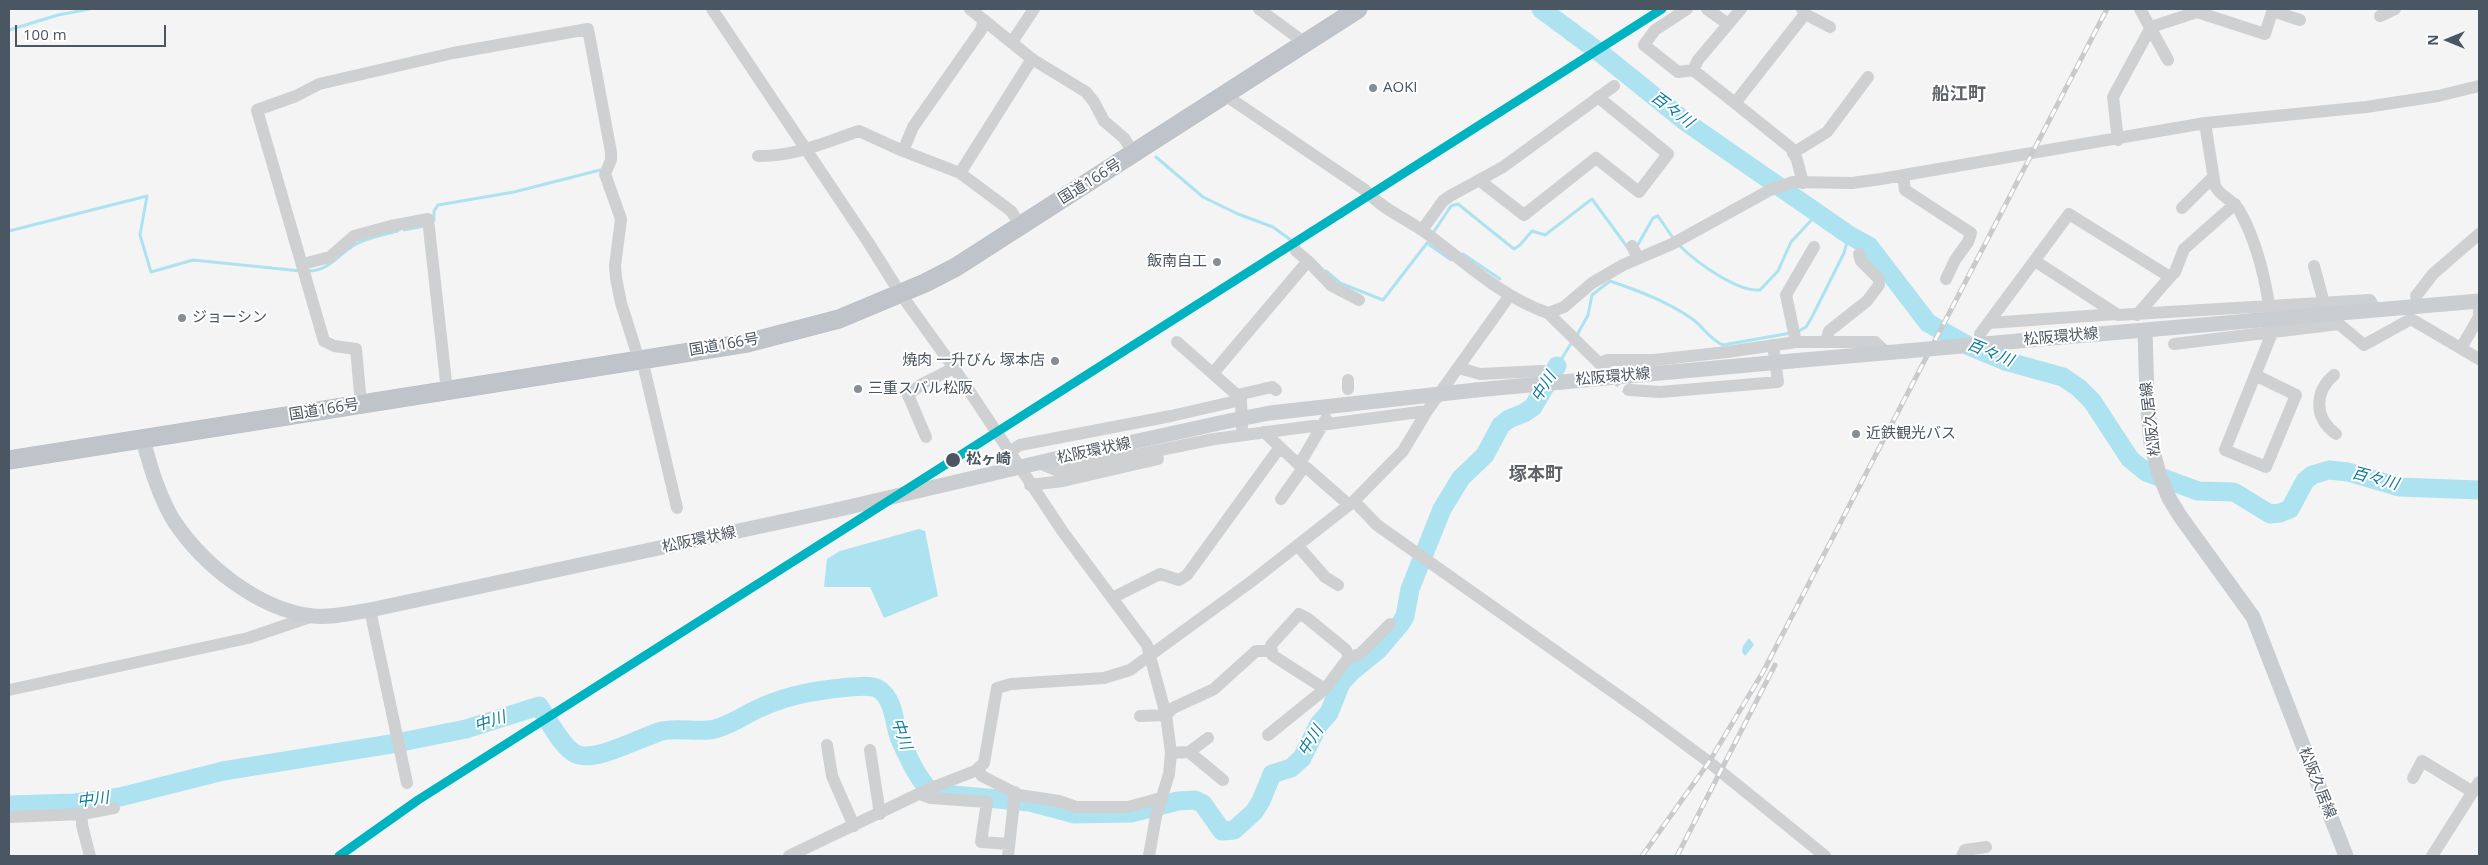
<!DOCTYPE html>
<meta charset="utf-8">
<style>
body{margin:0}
#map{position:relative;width:2488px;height:865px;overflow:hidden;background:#f4f4f4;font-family:"Open Sans",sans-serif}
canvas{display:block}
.frame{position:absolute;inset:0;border:10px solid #4a5661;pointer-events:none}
.north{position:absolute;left:2423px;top:15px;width:50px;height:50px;-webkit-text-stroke:4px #fff;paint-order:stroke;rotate:270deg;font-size:14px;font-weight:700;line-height:20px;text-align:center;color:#4a5661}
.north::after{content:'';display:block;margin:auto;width:18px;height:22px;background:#4a5661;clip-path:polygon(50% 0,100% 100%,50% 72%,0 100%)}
.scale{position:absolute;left:15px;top:25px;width:151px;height:22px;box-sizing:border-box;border:2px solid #4a5661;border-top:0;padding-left:6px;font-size:15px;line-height:18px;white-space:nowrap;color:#4a5661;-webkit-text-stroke:4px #fff;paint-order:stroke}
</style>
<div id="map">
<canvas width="2488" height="865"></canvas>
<div class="frame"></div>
<div class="north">N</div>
<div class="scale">100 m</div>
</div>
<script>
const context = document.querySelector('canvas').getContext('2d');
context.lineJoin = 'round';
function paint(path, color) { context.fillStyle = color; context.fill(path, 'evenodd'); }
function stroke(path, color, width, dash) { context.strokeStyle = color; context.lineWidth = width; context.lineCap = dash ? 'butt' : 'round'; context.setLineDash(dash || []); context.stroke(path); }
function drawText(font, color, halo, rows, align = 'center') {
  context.font = font + ' "Open Sans","Noto Sans JP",sans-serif'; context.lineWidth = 4; context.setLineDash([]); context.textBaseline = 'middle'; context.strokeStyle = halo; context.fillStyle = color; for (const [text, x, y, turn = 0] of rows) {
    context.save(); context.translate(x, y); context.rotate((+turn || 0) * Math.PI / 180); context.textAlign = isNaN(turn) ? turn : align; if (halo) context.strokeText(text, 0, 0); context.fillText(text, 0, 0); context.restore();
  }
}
paint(new Path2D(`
 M919 529 925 531 938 596 884 618 870 587H824L827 559 840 551Z
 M1749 638 1754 645 1745 656 1742 652 1743 646Z`), '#ade2f0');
stroke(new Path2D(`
 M9 30 58 15 90 9
 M1156 157 1203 197 1238 214 1273 227 1299 246
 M434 220V211L438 205 514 192 600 170 604 171
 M404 230 425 226
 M9 231 147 196 140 235 151 272 193 260 301 271
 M1433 233 1451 206 1458 204 1514 249 1520 245 1532 231 1545 235 1592 199 1628 248
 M1680 246C1696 262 1737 292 1760 290L1778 271 1791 242 1818 213
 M1636 248 1653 218 1658 216 1673 238
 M1463 254 1500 279
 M307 271C331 272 342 249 360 242 372 237 386 234 398 231
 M1326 271 1340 283 1383 300 1427 243 1451 260
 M1797 332 1806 327 1812 317 1844 253 1849 235
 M1576 337 1588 315 1592 295 1610 281C1639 291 1666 301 1691 318 1703 326 1709 339 1723 345L1791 333
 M1542 367 1557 366 1572 342`), '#ade2f0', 3);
stroke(new Path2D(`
 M1541 9 1603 55 1686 122 1849 235 1869 246 1928 323 1969 346 2005 361 2063 377 2079 388 2092 401 2130 459 2146 472 2198 491 2234 492 2270 514 2280 513 2290 509 2305 481 2312 475 2329 470 2348 472 2399 487 2479 490
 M9 805 75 803 120 797 223 771 391 744 466 729 539 706C548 719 562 748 576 754 595 763 641 737 662 731 679 727 698 733 715 729 733 724 745 714 762 707 791 694 819 690 850 687 860 687 872 684 880 690 896 703 893 724 901 742 909 759 918 779 932 793L1030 802 1075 814 1131 813 1178 801 1195 800 1203 804 1222 831 1234 830 1254 812 1261 801 1272 774 1291 768 1302 758 1319 724 1329 713 1341 683 1352 671 1378 650 1401 623 1405 616 1410 589 1442 509 1461 478 1485 455 1501 425 1509 419 1524 413 1533 407 1557 366`), '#ade2f0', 19);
stroke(new Path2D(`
 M1599 363 1629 390`), '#d2d4d7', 12, [12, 6]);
const highway = new Path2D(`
 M9 460 747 343 839 319 925 283 956 267 1358 9`);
stroke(highway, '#b8bec3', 19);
stroke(new Path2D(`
 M712 9 868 242 900 293 954 368 1063 532 1147 645 1166 715 1171 753 1169 774 1156 816 1149 856
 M970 9 1032 59 1086 92 1094 102 1104 121 1124 138 1134 154
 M1259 9 1305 43
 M1687 9 1655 30 1644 45 1678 72 1693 70 1735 103 1805 14
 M1707 9 1728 24
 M1802 9 1805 14 1830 27
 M2140 9 2168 60
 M2272 11 2300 20
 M2380 16 2395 9
 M1012 42 1034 9
 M1693 70 1698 60 1741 9
 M1225 95 1365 190C1380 207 1404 218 1422 230 1462 259 1500 297 1548 313L1564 307 1592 283 1623 265 1672 244 1770 190 1793 182 1852 183 1881 179 2205 123 2366 107 2438 96 2479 86
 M1735 103 1791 148 1797 160 1803 183
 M2205 123 2215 186C2221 197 2233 200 2239 210 2256 240 2264 272 2269 305
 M2118 140 2113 97 2151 27 2197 12 2265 34 2273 9
 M903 151 913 127 981 30 984 20
 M1793 153 1827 132 1868 77
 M758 156C794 157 826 142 859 131L903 151 960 173 1011 211 1021 226
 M960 173 1032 59
 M1903 175 1905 190 1971 233 1968 242 1955 260 1946 279
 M1479 180 1524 215 1596 158 1639 192 1668 154 1598 97
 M2182 208 2209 181 2214 180
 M1422 230 1443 201 1450 196 1503 167 1614 86
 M1632 246 1638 258
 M1296 251 1308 261
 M2035 261 2118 315 2370 300 2376 310
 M303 264 330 257 354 236 391 226 428 219 447 391
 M2314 266 2324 303
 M2170 277 2175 272 2184 249 2235 204
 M2416 296 2433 274 2479 234
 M1548 313 1599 363 1608 360H1654L1727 352 1796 342H1875L1887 353
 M1989 323 2116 314
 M1980 334 2069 214 2170 277 2137 315
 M1177 342 1237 395 1241 400 1242 428
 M1796 342 1786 295 1814 247
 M1826 342 1829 331 1867 301 1879 285V279L1861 261 1859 254
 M2174 344 2339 324 2364 345 2411 319 2479 359
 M2461 348 2479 317V309
 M642 359 677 508
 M1459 368 1480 374 1541 371
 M1214 372 1308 261 1332 286 1359 300
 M2255 375 2296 395 2266 467 2225 450 2272 333
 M2334 375C2314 392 2314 418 2336 434
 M1348 380V389
 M1629 390 1660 392 1778 382 1773 345
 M1237 395 1272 387 1276 390
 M361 404 356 349 334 346 324 341 257 110 296 96 319 84 453 53 588 29 611 152V160L605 174 621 219 615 266 616 278 621 303 639 360
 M1260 433 1264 432 1299 465 1326 419
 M926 437 908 395 922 384 954 368
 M1009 452 1020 445 1171 416 1241 400
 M1039 463 1058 471 1214 439 1427 411
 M1299 465 1307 468 1349 505
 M1030 485 1063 481 1158 459
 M1281 499 1303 468
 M1354 501 1377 525 1643 713 1709 762 1825 856
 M1298 546 1325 577 1338 585
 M1112 598 1160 574 1179 580 1187 575 1280 447
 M370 610 407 783
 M1349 657 1325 689 1272 655 1271 645 1299 614 1307 618 1346 650 1349 657 1360 654 1390 624
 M9 690 248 638 313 616
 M1140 716 1166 715 1173 708 1214 689 1256 651H1272
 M1268 735 1325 689
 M827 745 832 776 854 826
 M870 750 880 814
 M1189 752 1208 738
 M1171 753 1189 752 1223 780
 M978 769 982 776 1019 795 1059 801 1076 807H1128L1161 798
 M2413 778 2422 761 2473 792
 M920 794 931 798 987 802 981 842 1009 844
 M82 814V825L90 856
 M9 817 82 814 114 808
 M789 856 931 788 975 771 984 763 997 688 1011 684 1104 678 1130 670 1252 581 1354 501 1403 451 1427 411 1510 295
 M1008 856 1015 792
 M1962 856 1965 850 1986 847
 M2432 856 2479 782`), '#ced0d2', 12);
stroke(new Path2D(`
 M2145 330 2147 400 2151 443 2159 474 2169 498 2180 516 2253 617 2346 856
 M2018 341 2479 301
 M1792 361 1906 351
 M1476 390 1562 382
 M143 439C150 467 159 497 174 521 203 565 259 610 313 616 332 618 351 613 370 610L836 510
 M1059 458 1229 421`), '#caced1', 15);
stroke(highway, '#bec4c9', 18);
const rail = new Path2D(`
 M1642 856 1709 762 1763 672 2107 9
 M1677 856 1775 665`);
stroke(rail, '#c9cacc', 5);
stroke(rail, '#fff', 3, [9]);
stroke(new Path2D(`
 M1906 351 2018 341
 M1562 382 1792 361
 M1229 421 1270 413 1476 390
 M836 510 1059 458`), '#caced1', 15);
stroke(new Path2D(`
 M339 856 418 800 1662 9`), '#00b3c1', 9);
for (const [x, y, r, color] of [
 [1373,88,5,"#868d94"],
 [1217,262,5,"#868d94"],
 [182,318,5,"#868d94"],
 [1055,361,5,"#868d94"],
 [858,389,5,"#868d94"],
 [1856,434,5,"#868d94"],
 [953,460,8,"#4a5661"]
]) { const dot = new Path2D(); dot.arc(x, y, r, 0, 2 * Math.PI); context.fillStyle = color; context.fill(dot); stroke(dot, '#fff', 2); }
drawText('15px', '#4a5661', '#fff', [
 ["AOKI",1383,88],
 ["飯南自工",1207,262,"right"],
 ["ジョーシン",192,318],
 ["焼肉 一升びん 塚本店",1045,361,"right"],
 ["三重スバル松阪",868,389],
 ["近鉄観光バス",1866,434]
], 'left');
drawText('15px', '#4a5661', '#fff', [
 ["国道166号",1090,182,-32],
 ["松阪環状線",2061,337,-5],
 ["国道166号",724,345,-10],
 ["松阪環状線",1613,377,-5],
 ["国道166号",324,410,-9],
 ["松阪久居線",2151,419,-97],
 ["松阪環状線",1094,451,-12],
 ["松阪環状線",699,540,-12],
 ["松阪久居線",2317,783,68]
]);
drawText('bold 15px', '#4a5661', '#fff', [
 ["松ヶ崎",966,460]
], 'left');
drawText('italic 16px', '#0c7c9b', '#fff', [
 ["百々川",1672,110,37],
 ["百々川",1990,353,22],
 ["中川",1544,387,-58],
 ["百々川",2375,479,15],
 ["中川",490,722,-18],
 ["中川",901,734,71],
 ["中川",1311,741,-57],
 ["中川",93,800,-7]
]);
drawText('bold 18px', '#5f6368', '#fff', [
 ["船江町",1959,95],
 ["塚本町",1536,475]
]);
</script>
